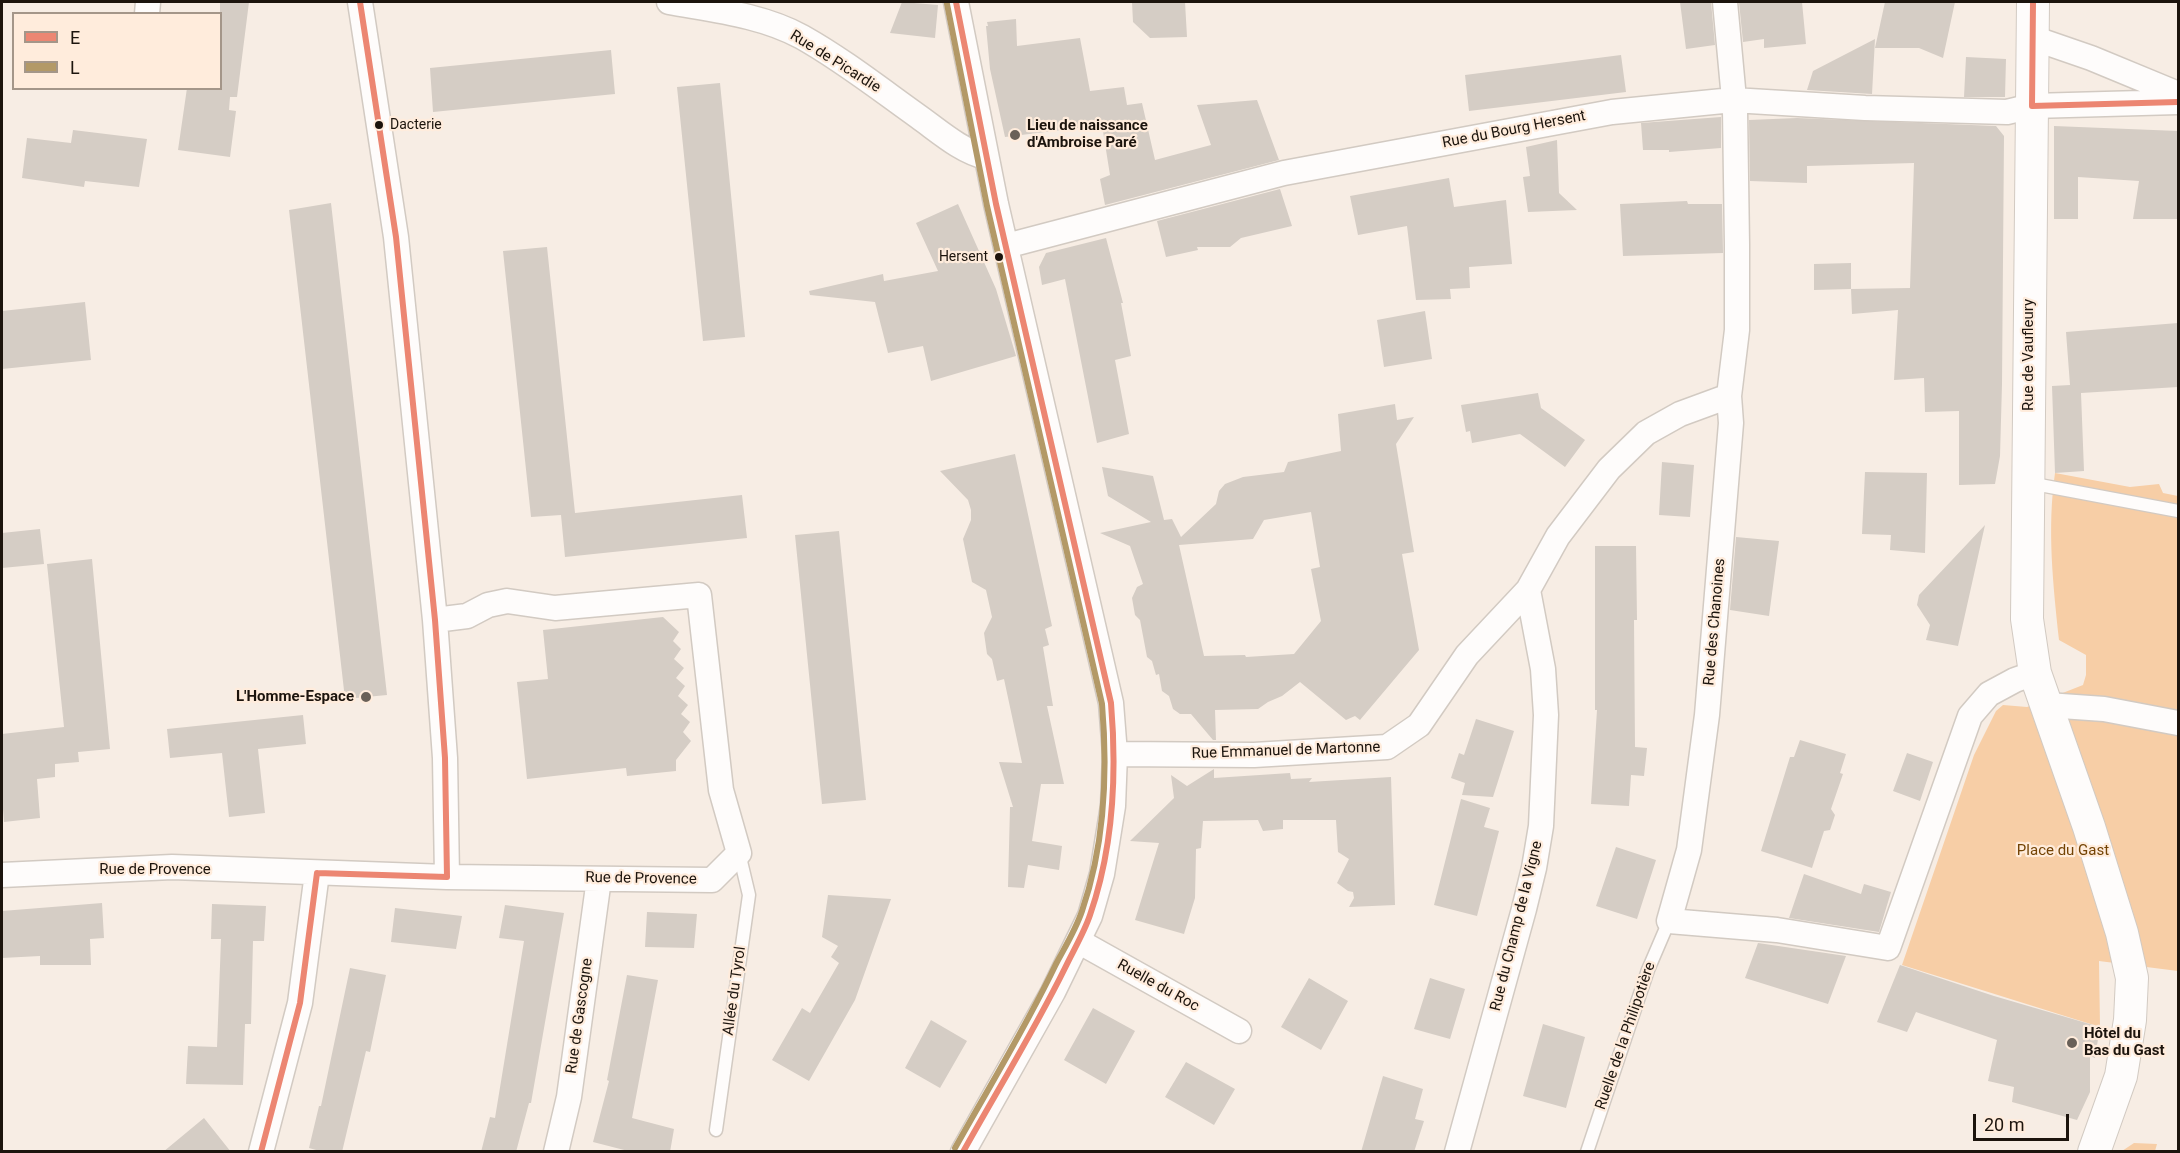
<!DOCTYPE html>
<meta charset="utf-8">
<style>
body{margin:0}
#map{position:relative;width:2180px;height:1153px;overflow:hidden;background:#f7ede4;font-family:Roboto,sans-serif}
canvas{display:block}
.frame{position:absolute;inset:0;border:3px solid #1c140d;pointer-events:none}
.legend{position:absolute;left:12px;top:12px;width:210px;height:78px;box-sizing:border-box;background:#ffecdc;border:2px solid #a49689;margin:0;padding:8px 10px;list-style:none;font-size:18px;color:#1c140d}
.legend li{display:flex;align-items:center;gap:12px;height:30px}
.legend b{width:30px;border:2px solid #a49689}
.scale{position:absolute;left:1973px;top:1114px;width:96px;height:27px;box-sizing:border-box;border:3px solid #1c140d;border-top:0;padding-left:8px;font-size:18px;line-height:21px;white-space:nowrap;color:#1c140d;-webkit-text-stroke:4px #ffecdc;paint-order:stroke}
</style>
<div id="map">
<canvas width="2180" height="1153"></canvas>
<div class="frame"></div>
<ul class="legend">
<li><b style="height:8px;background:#ec8672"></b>E</li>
<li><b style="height:8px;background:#b39967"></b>L</li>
</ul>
<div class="scale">20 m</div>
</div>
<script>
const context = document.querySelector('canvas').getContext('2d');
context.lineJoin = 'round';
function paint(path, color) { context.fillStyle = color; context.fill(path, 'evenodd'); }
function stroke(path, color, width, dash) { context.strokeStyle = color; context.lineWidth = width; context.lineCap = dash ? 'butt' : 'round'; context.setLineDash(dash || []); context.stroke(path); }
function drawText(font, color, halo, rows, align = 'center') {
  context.font = font + ' Roboto,sans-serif'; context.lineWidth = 4.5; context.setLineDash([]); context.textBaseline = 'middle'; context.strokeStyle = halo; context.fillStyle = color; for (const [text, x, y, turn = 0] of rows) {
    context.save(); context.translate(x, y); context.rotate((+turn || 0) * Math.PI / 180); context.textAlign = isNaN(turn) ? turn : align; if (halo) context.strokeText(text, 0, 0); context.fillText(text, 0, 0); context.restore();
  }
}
paint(new Path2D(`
 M2055 473 2130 487 2159 484 2163 493 2178 496V971L2099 961 2100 1027 1902 965 1974 755 1996 711 2003 705 2027 707 2083 685 2086 675V655L2059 640C2053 584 2047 529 2055 473Z
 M2134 1143 2157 1144 2155 1151H2122Z`), '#f7cea6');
paint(new Path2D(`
 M220 2H249L237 97H230L229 110 236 111 230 157 178 150 187 88H220Z
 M902 2 938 5 935 38 890 33Z
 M1132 2H1185L1187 37 1150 38 1133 22Z
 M1680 2H1711L1715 45 1686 49Z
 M1739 2H1802L1806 44 1764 48V39L1743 42Z
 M1885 2H1955L1943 58 1919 48H1875Z
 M1016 19 1017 46 1080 38 1090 91 1124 87 1127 105 1142 103 1155 160 1211 145 1197 105 1257 100 1279 160 1105 205 1100 179 1110 175 1102 125 1005 137 990 69 986 26H988L987 22Z
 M1875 39 1872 94 1807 90 1813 71Z
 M611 50 615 94 433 112 430 68Z
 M1621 55 1626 92 1469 111 1465 75Z
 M1966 57 2006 59 2005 97H1964Z
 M720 83 745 337 703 341 677 87Z
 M1721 117V148L1669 152V150H1643L1641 123Z
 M1797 118 1996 126 2004 136 2002 384 2000 456 1995 484 1959 485V411L1925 412 1924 378 1894 380 1898 310 1852 314 1851 289 1910 288 1914 163 1807 166V183L1750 181 1749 120Z
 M2054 126 2178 131V219H2133L2139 181 2078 177V219H2054Z
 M73 130 147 139 139 187 85 181 84 187 22 178 27 138 71 143Z
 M1557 140 1559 193 1577 210 1528 212 1523 177 1530 176 1526 147Z
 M1449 178 1454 207 1506 200 1512 264 1469 267 1470 288 1450 289 1451 299 1416 300 1407 226 1358 235 1350 196Z
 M1280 189 1292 226 1241 238 1230 247H1197L1198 250 1166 257 1157 221Z
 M1687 201 1688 204H1722L1723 253 1623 256 1620 204Z
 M331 203 387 695 345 699 289 210Z
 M958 204 996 289 1016 356 931 381 923 346 888 353 875 302 810 295 809 291 883 274 884 281 938 271 916 223Z
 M1106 238 1123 303H1121L1131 356 1115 360 1129 434 1097 443 1065 279 1042 285 1039 267 1046 253Z
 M547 247 575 513 742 495 747 538 565 557 561 515 531 517 503 251Z
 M1851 263V289L1814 290V264Z
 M85 302 91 360 2 369V311Z
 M1425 311 1432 359 1384 367 1377 320Z
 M2178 323V387L2081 393 2084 471 2055 473 2052 386 2070 385 2066 332Z
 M1538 393 1541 408 1585 440 1565 467 1520 434 1472 443 1470 431 1466 432 1461 405Z
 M1395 404 1397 420 1414 417 1396 444 1414 552 1402 554 1419 650 1360 720 1355 716 1346 720 1300 682 1282 696 1268 702 1258 709 1215 710 1216 740H1213L1191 714H1180L1173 709 1169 696 1162 691 1159 674 1156 675 1152 661 1147 657 1140 620 1135 615 1132 598 1137 587 1143 584 1130 546 1100 533 1151 522 1108 496 1102 467 1153 476 1164 520 1172 519 1181 537 1216 504 1219 491 1225 484 1243 477 1284 472 1288 462 1341 451 1338 414ZM1311 512 1320 567 1311 569 1321 621 1294 654 1246 657 1245 655 1204 656 1179 545 1253 539 1264 520Z
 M1015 454 1052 626 1045 629 1049 645 1043 647 1053 706H1047L1064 784H1041L1032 841 1062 846 1059 870 1028 865 1024 888 1008 887 1010 807H1013L999 762 1022 763 1004 679 997 681 992 659 987 654 984 633 992 617 986 590 972 582 963 539 971 520V510L968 500 940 471Z
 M1662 462 1694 465 1690 517 1659 515Z
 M1865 472 1927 473 1925 553 1890 550 1891 535 1862 534Z
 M1985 525 1958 646 1926 640 1930 625 1917 605 1919 595Z
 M40 529 44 564 2 568V533Z
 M839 531 866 800 822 804 795 535Z
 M1736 537 1779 541 1769 616 1730 610Z
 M1595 546H1636L1637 620H1634L1635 747 1647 748 1644 776 1631 775 1629 806 1591 804 1597 710H1595Z
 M92 559 110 749 78 752 79 762 55 764V777L37 779 40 818 4 822 2 796V734L64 727 47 564Z
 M663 617 679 632 673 641 681 649 674 659 684 668 676 678 685 686 678 696 688 705 681 714 690 722 683 732 691 741 676 760V771L627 776 626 768 527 779 517 682 548 679 543 630Z
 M303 715 306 744 258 749 265 813 229 817 222 753 170 758 167 729Z
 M1476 719 1514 731 1493 797 1462 795 1465 783 1451 778 1459 753 1464 755Z
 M1800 740 1846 754 1840 773 1843 774 1831 809 1835 815 1830 830 1824 831 1812 868 1761 851 1790 757H1794Z
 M1907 753 1933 762 1920 801 1893 791Z
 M1214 769V778L1290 773 1291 779 1312 778 1309 782 1391 777 1395 905 1349 907 1354 898 1353 892 1348 891 1337 883 1349 859 1338 852 1336 820H1283V829L1263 831 1258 820 1203 821 1201 848 1196 849 1195 898 1184 934 1135 920 1159 843 1130 841 1174 798 1171 775 1187 786Z
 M1461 799 1490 808 1484 827 1499 831 1477 916 1434 905Z
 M1616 847 1656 860 1637 919 1596 906Z
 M1804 874 1861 894 1864 884 1891 892 1879 932 1789 918Z
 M828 895 891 899 855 1000 809 1081 772 1060 802 1008 810 1013 839 963 831 957 838 946 822 937Z
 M102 903 104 938 90 939 91 965H40V956L2 958V911Z
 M212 904 266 906 264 941H253L251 1024H245L243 1085 186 1084 188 1046 217 1047 221 939H211Z
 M505 905 564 913 531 1103H529L516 1152H481L490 1117 495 1118 524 941 499 938Z
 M395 908 462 916 456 949 391 942Z
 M647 912 697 914 694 948 645 947Z
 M1758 943 1846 956 1828 1004 1745 978Z
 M1900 965 1994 996 2100 1027 2095 1058 2090 1056V1092L2077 1120 2012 1102 2014 1087 1988 1081 1997 1040 1916 1012 1907 1032 1877 1022Z
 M350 968 386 975 370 1052 366 1051 342 1152H323L309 1148 319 1106H321Z
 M627 975 658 980 632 1118 674 1129 670 1152H632L593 1142 609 1081 607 1080Z
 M1309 978 1348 1001 1321 1050 1281 1027Z
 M1430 978 1465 989 1450 1039 1414 1029Z
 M1093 1008 1135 1031 1106 1084 1064 1060Z
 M931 1020 967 1041 940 1088 905 1068Z
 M1543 1024 1585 1037 1566 1108 1523 1096Z
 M1186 1062 1235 1089 1214 1125 1165 1097Z
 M1383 1076 1423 1089 1415 1119 1424 1121 1414 1152H1361Z
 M204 1118 231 1152H163Z`), '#d5cdc5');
const service = new Path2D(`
 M2029 483 2178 511
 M716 1130 749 895 739 853
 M1587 1152 1648 970 1669 921`);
const minor = new Path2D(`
 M360 2 396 237 435 620 445 758 447 877
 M669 2C713 10 762 15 802 37 843 60 881 90 919 117 940 132 961 151 986 157
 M956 2 996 204 1111 703 1115 754 1113 806 1102 874 1090 916 1053 992 963 1152
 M1725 2 1735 110 1737 245V330L1729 396 1731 423 1707 715 1689 850 1669 921 1777 930 1888 948 1970 716 1989 694 2015 680 2035 673
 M147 14 148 2
 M2033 38 2091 58 2178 94
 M1006 246 1284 173 1612 112 1733 100 1865 108 2007 112 2032 106 2178 102
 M2047 705 2104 709 2178 723
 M1115 754 1254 755 1387 747 1419 725 1467 655 1528 590 1558 536 1609 469 1646 433 1680 414 1729 396
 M2 875 172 867 447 877 712 880 739 853 721 790 699 595 555 608 507 601 488 605 467 616 435 620
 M1078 941 1239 1031
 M261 1152 300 1003 317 873
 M556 1152 569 1097 599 879
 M1457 1152 1524 909 1534 868 1541 826 1546 715 1543 669 1528 590`);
const tertiary = new Path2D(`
 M2033 2 2027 619 2035 673 2089 827 2122 933 2132 978 2130 1020 2121 1076 2094 1152`);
stroke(service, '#d2cac2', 15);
stroke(minor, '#d2cac2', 27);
stroke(tertiary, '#d2cac2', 34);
stroke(service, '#fefcfb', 12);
stroke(minor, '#fefcfb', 24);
stroke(tertiary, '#fefcfb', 32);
stroke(new Path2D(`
 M360 2 396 237 435 620 445 758 447 877
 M956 2 996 204 1111 703C1117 774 1114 846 1090 915 1084 933 1073 951 1065 968 1034 1031 997 1091 963 1152
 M2033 2 2032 106 2178 102
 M317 873 447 877
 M261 1152 300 1003 317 873`), '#ec8672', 6);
stroke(new Path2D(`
 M947 4 987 206 1102 704C1108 774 1105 844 1082 911 1076 929 1065 947 1056 964 1026 1027 989 1087 955 1148`), '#b39967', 6);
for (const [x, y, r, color] of [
 [379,125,5,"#1c140d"],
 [1015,135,6,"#696058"],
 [999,257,5,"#1c140d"],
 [366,697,6,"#696058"],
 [2072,1043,6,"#696058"]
]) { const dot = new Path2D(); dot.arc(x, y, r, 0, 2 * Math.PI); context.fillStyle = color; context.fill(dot); stroke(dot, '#ffecdc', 2); }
drawText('14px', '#1c140d', '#ffecdc', [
 ["Dacterie",390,125],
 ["Hersent",988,257,"right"]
], 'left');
drawText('15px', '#1c140d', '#ffecdc', [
 ["Rue de Picardie",835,62,32],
 ["Rue du Bourg Hersent",1514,130,-11],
 ["Rue de Vaufleury",2029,355,-90],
 ["Rue des Chanoines",1715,622,-85],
 ["Rue Emmanuel de Martonne",1286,751,-2],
 ["Rue de Provence",155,870],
 ["Rue de Provence",641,879,1],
 ["Rue du Champ de la Vigne",1517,926,-76],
 ["Ruelle du Roc",1158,986,29],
 ["Allée du Tyrol",735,991,-82],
 ["Rue de Gascogne",580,1016,-82],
 ["Ruelle de la Philipotière",1626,1036,-71]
]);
drawText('bold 15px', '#1c140d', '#ffecdc', [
 ["Lieu de naissance",1027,126],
 ["d'Ambroise Paré",1027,143],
 ["L'Homme-Espace",354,697,"right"],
 ["Hôtel du",2084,1034],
 ["Bas du Gast",2084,1051]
], 'left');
drawText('15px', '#744405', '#ffecdc', [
 ["Place du Gast",2063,851]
]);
</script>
